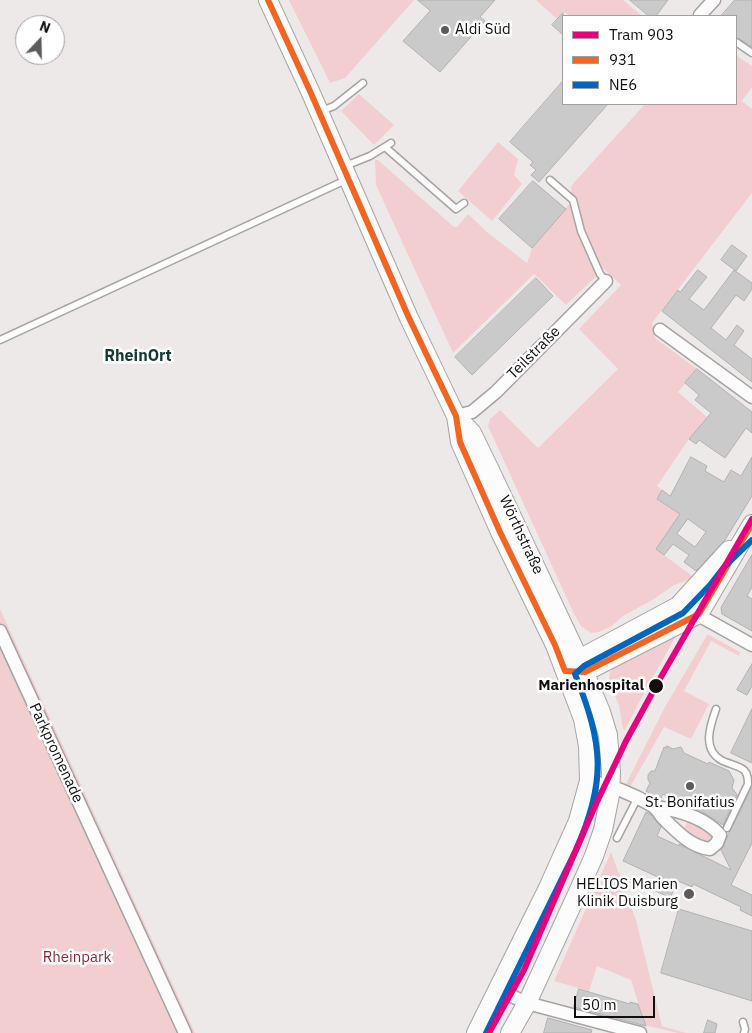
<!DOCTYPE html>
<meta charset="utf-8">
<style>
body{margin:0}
#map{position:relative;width:752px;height:1033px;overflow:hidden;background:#eee9e9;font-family:"IBM Plex Sans",sans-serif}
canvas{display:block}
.legend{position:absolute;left:562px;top:15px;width:175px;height:90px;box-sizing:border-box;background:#fff;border:1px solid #a09f9f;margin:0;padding:6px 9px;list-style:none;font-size:15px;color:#110e0e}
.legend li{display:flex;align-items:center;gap:10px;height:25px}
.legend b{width:25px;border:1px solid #a09f9f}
.north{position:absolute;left:15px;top:15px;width:50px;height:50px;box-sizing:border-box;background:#fff;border:1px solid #a09f9f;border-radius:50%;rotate:21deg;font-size:14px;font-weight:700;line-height:20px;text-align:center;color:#110e0e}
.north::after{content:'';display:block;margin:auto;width:18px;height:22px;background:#5e5b5b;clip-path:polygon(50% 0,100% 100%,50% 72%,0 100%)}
.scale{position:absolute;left:574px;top:996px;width:81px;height:22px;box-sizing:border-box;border:2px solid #110e0e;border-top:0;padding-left:6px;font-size:15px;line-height:18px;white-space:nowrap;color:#110e0e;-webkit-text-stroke:4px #fff;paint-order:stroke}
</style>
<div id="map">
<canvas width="752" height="1033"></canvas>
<ul class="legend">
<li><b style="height:6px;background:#e5007d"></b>Tram 903</li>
<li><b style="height:6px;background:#f26522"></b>931</li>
<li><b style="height:6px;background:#0065bd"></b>NE6</li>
</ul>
<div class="north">N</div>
<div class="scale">50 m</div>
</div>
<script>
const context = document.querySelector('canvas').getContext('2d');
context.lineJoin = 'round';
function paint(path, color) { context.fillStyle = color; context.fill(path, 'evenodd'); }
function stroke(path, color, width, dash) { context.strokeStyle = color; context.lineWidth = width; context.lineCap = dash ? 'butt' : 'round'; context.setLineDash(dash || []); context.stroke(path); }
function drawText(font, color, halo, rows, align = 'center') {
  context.font = font + ' "IBM Plex Sans",sans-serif'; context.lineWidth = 5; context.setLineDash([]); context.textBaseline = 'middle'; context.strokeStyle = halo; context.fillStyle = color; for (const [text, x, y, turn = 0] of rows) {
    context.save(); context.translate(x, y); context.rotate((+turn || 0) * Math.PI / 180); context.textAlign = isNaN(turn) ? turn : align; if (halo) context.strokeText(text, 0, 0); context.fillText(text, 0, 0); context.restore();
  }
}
paint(new Path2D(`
 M289 0H414L345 78 330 83Z
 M536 0H623L642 16H570L564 12 557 19Z
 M736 55 752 66V87L742 101 752 109V193L652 323 655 338 697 369 678 392 707 417 689 439 657 486 662 490 657 499 680 514 656 549 695 578 674 585 654 599 623 616 612 626 599 632 591 633 581 626 574 614 488 426 490 419 500 410 538 448 618 369 579 329 621 285 604 269 566 305 534 274 453 353 376 185 375 160H378L454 227H457L468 214 487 232 527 263 532 248 572 201 571 186 645 104H736Z
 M359 94 394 125 374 145 341 111Z
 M498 142 518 159 514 175 522 184 492 221 458 191Z
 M0 609 195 1033H0Z
 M676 635V636L643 695 625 730 623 729 619 705 609 681 610 672 612 669Z
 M707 635H709L740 652 739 656 711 641 684 691 709 704 691 739 664 727 629 789 626 784 665 707Z
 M579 681 601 729 604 771 599 769V767C598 747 596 730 590 711 587 701 579 691 579 681Z
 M689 819 705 827 714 838 712 841 703 843 683 830Z
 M611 852 636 920 662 1026 686 1033H678L644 1025 645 1024 631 980 597 966 589 991 554 981Z`), '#f3ced0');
const building = new Path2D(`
 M418 0H495L480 17 485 21 440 72 403 41 430 11Z
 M630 0H668L656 16H649Z
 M735 0H752V47L736 37V16H721Z
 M563 13V35L552 25Z
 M563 81V104H608L539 182 531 175 536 170 530 165 533 162 510 142Z
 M533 181 566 209 532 248 499 219Z
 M732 245 747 256 736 271 721 260Z
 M698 270 707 277 689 299 704 310 734 270 752 283V289L744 301 736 295 711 328 726 340 737 325 744 331 734 345 752 359V382L662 311 678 290 680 292Z
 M536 278 553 296 472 375 455 357Z
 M697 369 752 412V433L746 428 725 458 699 440 696 444 689 439 711 413 695 400 699 395 685 383Z
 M691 457 707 466 705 471 724 482 731 470 741 476 752 457V496L725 540 696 571 684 562 689 555 673 544 664 555 656 549 680 514 657 499 662 490 670 496ZM688 519 706 532 695 547 677 534Z
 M752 555V587L747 596 752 599V631L722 614 721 608Z
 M752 664V686L747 695 737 690Z
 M752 709V763L731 753Z
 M667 746 673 749 681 747 684 753 708 764 709 762 729 771 734 780 732 788 737 795 723 825 702 812 663 794 661 798 658 796 655 798 646 791 650 783 648 780V775L651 771H655L664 747 666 748Z
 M752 787V843L731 885 752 895V916L740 910 741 907 693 884 692 887 678 881 670 898 654 890 660 878 623 861 646 812 650 814 661 827 657 836 679 846V844L731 870 721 850Z
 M679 909 752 931V1001L661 973Z
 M579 989 630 1004V1002L638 1004 646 1026 574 1007Z
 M548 1018 592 1030 591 1033H544Z
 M708 1020 717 1024 715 1033H704Z`);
paint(building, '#cacaca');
stroke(building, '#b2b1b1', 1);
const lane = new Path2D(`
 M736 42 752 53
 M321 111 334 106 363 83
 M385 147 456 209 464 203
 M345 166 370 156 391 143
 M550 180 573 200 581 231 600 274 606 281
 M0 340 348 179
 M716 709C710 726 702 749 721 760 728 764 738 765 744 770 748 774 748 779 748 784L727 828
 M617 838 637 799
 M743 1022 745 1029 744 1033`);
const street = new Path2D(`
 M700 15 714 0
 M660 330 752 397
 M456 416 472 412 496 392 606 281
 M691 611 752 645
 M0 631 185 1033
 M589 781C611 785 633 794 653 806 657 809 660 814 663 818 676 831 691 847 710 849L717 843 720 835C704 817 678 810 655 807
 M498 990 527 1003 640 1033`);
const secondary = new Path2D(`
 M268 0 310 91 409 318 456 416 460 442 500 532 555 645 583 719 588 746 589 781 578 821 547 890 476 1033
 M456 416 472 433 490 470 579 659 601 712 608 735 611 772 610 795 603 830 594 856 578 892 527 1003 510 1033
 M571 666 579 659 678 606 729 550
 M573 672H585L699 614 752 524`);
stroke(lane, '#a7a3a3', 9);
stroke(street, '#a7a3a3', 15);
stroke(secondary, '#a7a3a3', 20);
stroke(lane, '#fcfcfc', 6);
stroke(street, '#fcfcfc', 12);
stroke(secondary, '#fcfcfc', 18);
stroke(new Path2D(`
 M268 0 310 91 409 318 456 416 460 442 500 532 555 645 565 671 585 672 699 614 752 524`), '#f26522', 6);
stroke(new Path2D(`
 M486 1033 576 850C607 780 603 744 575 674L584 666 683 613 710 585 724 567 752 540`), '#0065bd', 6);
stroke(new Path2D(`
 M489 1033 524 970 595 806 626 741 661 677 752 519`), '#e5007d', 6);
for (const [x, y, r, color] of [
 [445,30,5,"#5e5b5b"],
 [656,686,8,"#110e0e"],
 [690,786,5,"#5e5b5b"],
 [689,894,6,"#5e5b5b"]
]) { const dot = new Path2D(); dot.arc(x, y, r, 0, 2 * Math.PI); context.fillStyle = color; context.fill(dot); stroke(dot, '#fff', 2); }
drawText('15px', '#110e0e', '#fff', [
 ["Aldi Süd",455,30],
 ["St. Bonifatius",690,803,"center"],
 ["HELIOS Marien",678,885,"right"],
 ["Klinik Duisburg",678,902,"right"]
], 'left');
drawText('15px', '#110e0e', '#fff', [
 ["Teilstraße",534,353,-45],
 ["Wörthstraße",521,535,65],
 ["Parkpromenade",56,753,65]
]);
drawText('bold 15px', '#110e0e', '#fff', [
 ["Marienhospital",644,686]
], 'right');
drawText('15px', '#8b293c', '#fff', [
 ["Rheinpark",77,958]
]);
drawText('bold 16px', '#163835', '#fff', [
 ["RheinOrt",138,356]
]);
</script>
